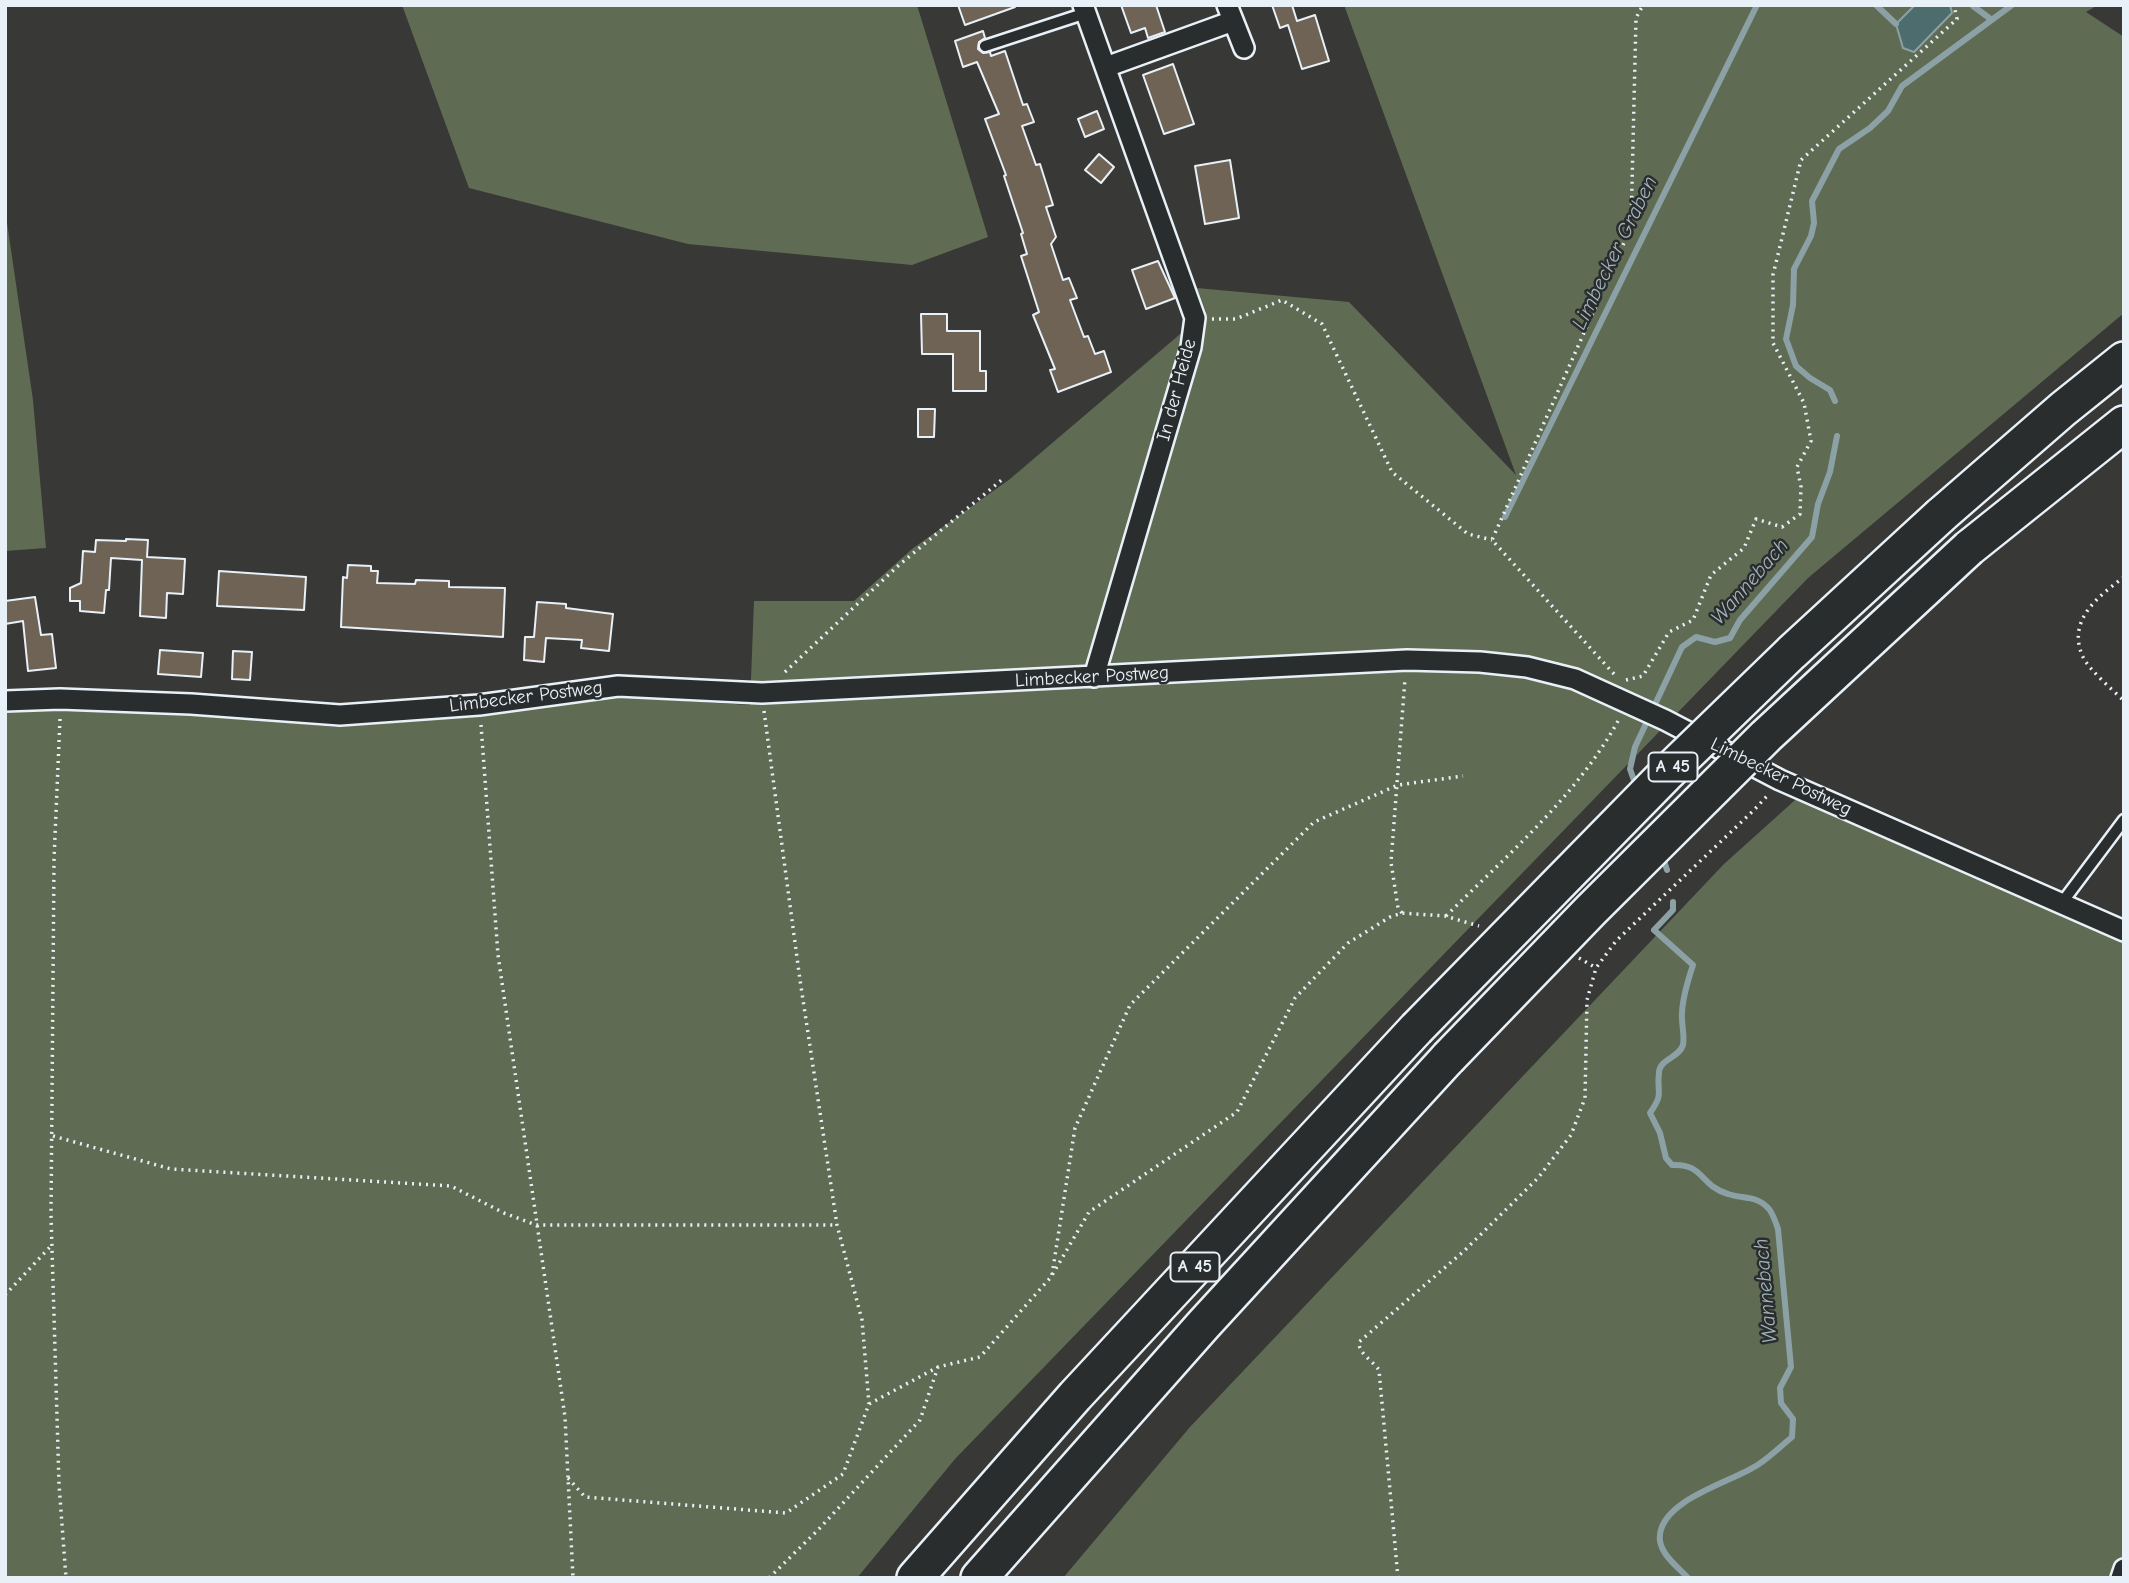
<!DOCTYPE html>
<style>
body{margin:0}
#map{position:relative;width:2129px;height:1583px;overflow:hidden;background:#383836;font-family:"Comic Neue",sans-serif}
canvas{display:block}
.frame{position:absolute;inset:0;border:7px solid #e8f1f8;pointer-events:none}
</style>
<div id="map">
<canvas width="2129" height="1583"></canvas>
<div class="frame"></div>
</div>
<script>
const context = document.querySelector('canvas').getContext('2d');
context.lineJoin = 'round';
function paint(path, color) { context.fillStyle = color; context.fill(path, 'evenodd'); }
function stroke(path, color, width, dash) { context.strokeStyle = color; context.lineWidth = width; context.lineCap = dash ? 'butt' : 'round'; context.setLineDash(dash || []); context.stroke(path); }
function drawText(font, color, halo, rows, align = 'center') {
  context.font = font + ' "Comic Neue",sans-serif'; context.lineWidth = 5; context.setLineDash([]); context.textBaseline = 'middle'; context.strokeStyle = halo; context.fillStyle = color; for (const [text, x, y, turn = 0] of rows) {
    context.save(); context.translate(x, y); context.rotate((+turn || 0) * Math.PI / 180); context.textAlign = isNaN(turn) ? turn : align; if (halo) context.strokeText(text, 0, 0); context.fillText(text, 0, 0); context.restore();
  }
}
paint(new Path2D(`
 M402 5H917L988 237 912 265 688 244 469 188Z
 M1344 5H2098L2086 12 2124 37V313L1808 578 955 1459 857 1578H5V706L58 703 336 727 480 716 619 697 750 705 754 601H854L912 549 1010 479 1206 312 1197 288 1349 302 1516 475Z
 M5 209 33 400 46 548 5 551Z
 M1804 792 2124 931V1578H1063L1190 1427 1724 864Z`), '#5f6c53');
const water = new Path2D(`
 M1915 5H1950L1952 13 1914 52 1903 48 1896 24Z`);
paint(water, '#4d6c6e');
stroke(water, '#8ba1a5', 2);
stroke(new Path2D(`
 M1876 5 1896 24
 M1973 6 1992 20
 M1835 401 1830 390 1810 378 1796 366 1786 339 1793 305 1794 269 1811 236 1814 223 1812 201 1839 149 1870 128 1888 111 1902 86 2012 5
 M1505 517 1757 5
 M1636 786 1630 769 1635 747 1682 647 1696 637 1715 642 1730 638 1740 620 1812 537 1818 504 1830 472 1837 436
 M1662 855 1667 870
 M1673 902V910L1654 930 1693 965C1688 980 1683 996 1682 1012 1681 1023 1685 1035 1683 1045 1679 1058 1660 1059 1659 1072 1656 1095 1665 1091 1650 1113L1660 1133 1666 1158 1672 1165C1704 1163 1700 1186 1728 1194 1743 1199 1757 1195 1769 1209 1773 1214 1776 1223 1778 1229L1791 1367 1780 1388 1781 1403 1793 1419 1792 1437C1781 1446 1771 1456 1759 1464 1733 1482 1665 1498 1660 1534 1657 1552 1677 1566 1688 1578`), '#8ba1a5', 6);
const building = new Path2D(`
 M958 5H1015V7L965 25Z
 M1121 5H1156L1165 32 1148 38 1145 28 1131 33Z
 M1272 5H1292L1297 21 1315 15 1329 61 1302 69 1288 25 1280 28Z
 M983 31 985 38 979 42 978 49 983 53 990 52 991 56 1005 51 1023 105 1027 104 1034 122 1022 126 1036 165 1040 164 1053 205 1046 207 1056 237 1051 244 1063 280 1069 278 1077 298 1070 300 1084 337 1088 336 1095 354 1104 351 1111 372 1058 392 1050 370 1055 369 1033 315 1039 312 1021 256 1027 254 1021 234 1023 233 1004 176 1006 175 985 119 999 114 977 62 963 67 955 41Z
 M1173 64 1194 124 1164 134 1143 75Z
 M1097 111 1104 129 1085 137 1078 119Z
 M1099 154 1114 167 1101 183 1085 170Z
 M1230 160 1239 218 1205 224 1195 166Z
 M1158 261 1175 298 1146 309 1132 270Z
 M921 314H947V331H980V371H986V391H953V354H922Z
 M918 409H935L934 437H918Z
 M126 539 148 540 147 557 185 559 183 594 167 593 166 618 140 616 142 560 111 558 109 590H106L104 613 80 611V601H70V588L81 583 83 551 95 552 96 540 126 541Z
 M348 565 371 566V571H378L377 583 415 584 416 580 449 581V587L505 588 503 637 341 627 343 577 347 578Z
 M219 571 306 577 304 610 217 606Z
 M35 597 41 635 52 634 56 668 28 671 23 621 5 624V601Z
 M537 602 566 604V608L613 614 609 651 581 648 582 640 546 638 544 662 524 660 525 637H534Z
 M160 650 203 653 201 677 158 674Z
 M233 651 252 652 250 680 232 679Z`);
paint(building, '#6e6355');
stroke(building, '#e8f1f8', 2);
const service = new Path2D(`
 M985 46 1086 13
 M2061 904 2124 820`);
const minor = new Path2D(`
 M1083 5 1195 318 1191 347 1094 677
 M1227 5 1244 48
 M1106 67 1233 21
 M5 701 60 699 191 704 340 715 479 705 618 686 762 693 1407 660 1480 662 1527 667 1575 679 1665 720 1780 780 2124 931
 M2121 1578 2124 1569`);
const motorway = new Path2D(`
 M1941 515 2063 409 2124 360
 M1969 548 2124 424
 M915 1578 1075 1396 1416 1029
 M979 1578 1204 1324 1448 1058`);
stroke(service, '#e8f1f8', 15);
stroke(minor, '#e8f1f8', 24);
stroke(motorway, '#e8f1f8', 40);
stroke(new Path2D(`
 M1212 319H1236L1282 300 1322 324 1392 472 1468 534 1492 540
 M2124 577C2099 596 2066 620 2083 657 2090 671 2112 689 2124 701
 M785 672 899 565 1004 478
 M1614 674 1492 540 1631 227 1636 18 1643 5
 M1626 680 1643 676 1669 632 1693 620 1711 575 1744 548 1756 519 1782 527 1800 514 1801 487 1797 467 1811 441 1804 403 1773 343V275L1801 160 1957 19 1954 5
 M764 711 800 980 837 1225 862 1320 869 1404
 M60 719 54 860 51 1215 59 1484 66 1578
 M481 725 498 955 565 1417 573 1578
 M1402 913 1398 908 1391 862 1405 679
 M1446 916C1507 855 1576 797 1618 721
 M1579 958 1596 968
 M53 1136 171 1169 451 1186 504 1213 536 1225H837
 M1052 1275 1075 1128 1130 1005 1314 822 1398 785 1463 776
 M5 1295 50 1247
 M568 1478 585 1497 786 1513 843 1474 869 1404 938 1367 980 1357 1051 1277 1089 1212 1237 1112 1295 998 1348 943 1390 917 1402 913 1445 916 1479 926
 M769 1578 818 1530 920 1420 938 1367
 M1398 1578 1379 1370C1373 1361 1358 1353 1359 1342L1464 1251 1538 1178 1571 1135 1585 1098 1587 1000 1596 968 1616 941 1754 810 1768 795`), '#e8f1f8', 3.5, [2, 5]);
stroke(service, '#2a2d2e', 10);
stroke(minor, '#2a2d2e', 19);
stroke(motorway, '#2a2d2e', 35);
const motorwayBridge = new Path2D(`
 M1416 1029 1665 775 1791 653 1941 515
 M1448 1058 1591 910 1766 736 1969 548`);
stroke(motorwayBridge, '#e8f1f8', 40, []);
stroke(motorwayBridge, '#2a2d2e', 35);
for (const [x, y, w] of [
 [1673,767,49],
 [1195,1267,49]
]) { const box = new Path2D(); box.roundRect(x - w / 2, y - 14.5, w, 29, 5); context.fillStyle = '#2a2d2e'; context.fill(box); stroke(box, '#e8f1f8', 2); }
drawText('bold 18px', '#e8f1f8', null, [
 ["A 45",1673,767],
 ["A 45",1195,1267]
]);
drawText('19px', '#e8f1f8', '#2a2d2e', [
 ["In der Heide",1177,390,-75],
 ["Limbecker Postweg",1092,677,-3],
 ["Limbecker Postweg",526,697,-7],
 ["Limbecker Postweg",1781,777,26]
]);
drawText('italic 21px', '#a2b5ba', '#2a2d2e', [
 ["Limbecker Graben",1615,253,-64],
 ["Wannebach",1750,582,-49],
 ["Wannebach",1766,1291,-95]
]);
</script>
